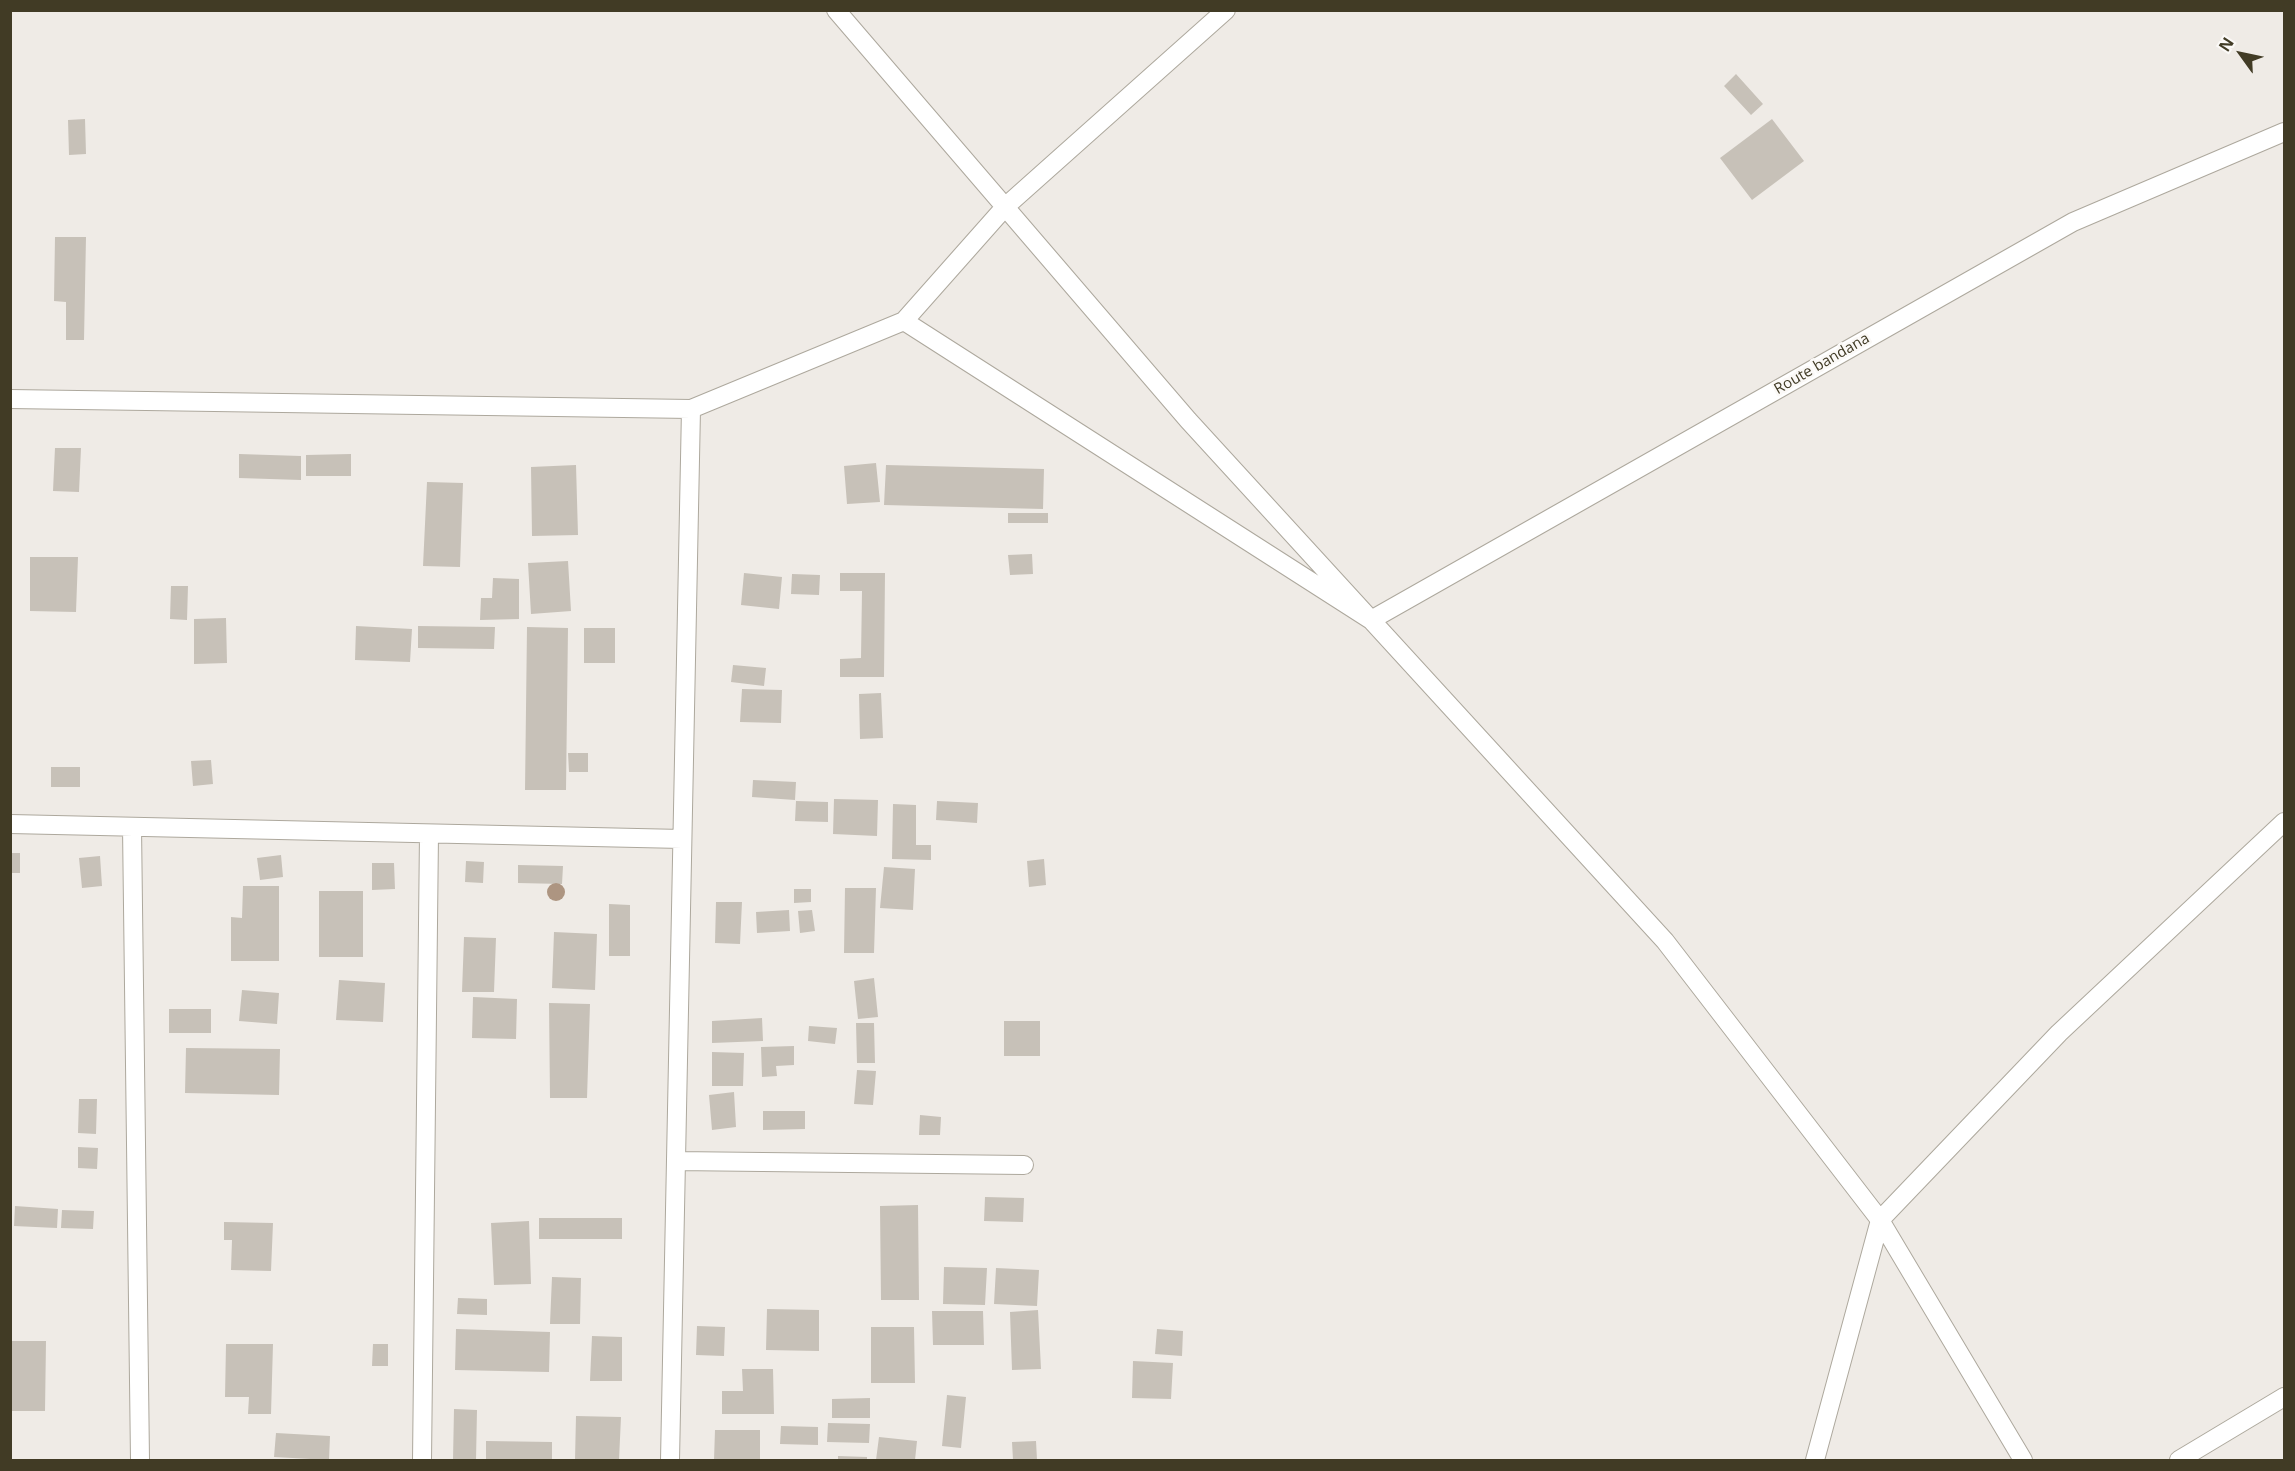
<!DOCTYPE html>
<style>
body{margin:0}
#map{position:relative;width:2295px;height:1471px;overflow:hidden;background:#efebe6;font-family:"Open Sans",sans-serif}
canvas{display:block}
.frame{position:absolute;inset:0;border:12px solid #413b25;pointer-events:none}
.north{position:absolute;left:2211px;top:24px;width:60px;height:60px;-webkit-text-stroke:4px #fbf9f7;paint-order:stroke;rotate:303deg;font-size:16px;font-weight:700;line-height:24px;text-align:center;color:#413b25}
.north::after{content:'';display:block;margin:auto;width:21px;height:27px;background:#413b25;clip-path:polygon(50% 0,100% 100%,50% 72%,0 100%)}
</style>
<div id="map">
<canvas width="2295" height="1471"></canvas>
<div class="frame"></div>
<div class="north">N</div>
</div>
<script>
const context = document.querySelector('canvas').getContext('2d');
context.lineJoin = 'round';
function paint(path, color) { context.fillStyle = color; context.fill(path, 'evenodd'); }
function stroke(path, color, width, dash) { context.strokeStyle = color; context.lineWidth = width; context.lineCap = dash ? 'butt' : 'round'; context.setLineDash(dash || []); context.stroke(path); }
function drawText(font, color, halo, rows, align = 'center') {
  context.font = font + ' "Open Sans",sans-serif'; context.lineWidth = 5; context.setLineDash([]); context.textBaseline = 'middle'; context.strokeStyle = halo; context.fillStyle = color; for (const [text, x, y, turn = 0] of rows) {
    context.save(); context.translate(x, y); context.rotate((+turn || 0) * Math.PI / 180); context.textAlign = isNaN(turn) ? turn : align; if (halo) context.strokeText(text, 0, 0); context.fillText(text, 0, 0); context.restore();
  }
}
paint(new Path2D(`
 M1736 74 1763 104 1751 115 1724 86Z
 M85 119 86 154 69 155 68 120Z
 M1772 119 1804 161 1752 200 1720 158Z
 M55 237H86L84 340H66V302L54 301Z
 M55 448H81L79 492 53 491Z
 M239 454 301 456V480L239 478Z
 M351 454V476H306V455Z
 M876 463 880 502 847 504 844 466Z
 M576 465 578 535 532 536 531 467Z
 M886 465 1044 469 1043 509 884 505Z
 M427 482 463 483 460 567 423 566Z
 M1008 513H1048V523H1008Z
 M1032 554 1033 574 1010 575 1008 555Z
 M30 557H78L76 612 30 611Z
 M568 561 571 611 531 614 528 563Z
 M744 573 782 577 779 609 741 605Z
 M840 573H885L884 677H840V659L861 658 862 591H840Z
 M792 574 820 575 819 595 791 594Z
 M493 578 519 579V619L480 620 481 598H492Z
 M171 586H188L187 620 170 619Z
 M226 618 227 663 194 664V619Z
 M356 626 412 629 410 662 355 660Z
 M418 626 495 627 494 649 418 648Z
 M527 627 568 628 566 790H525Z
 M584 628H615V663H584Z
 M733 665 766 668 764 686 731 682Z
 M742 689 782 690 781 723 740 722Z
 M881 693 883 738 860 739 859 694Z
 M568 753H588V772H569Z
 M211 760 213 784 193 786 191 761Z
 M51 767H80V787H51Z
 M753 780 796 782 795 800 752 797Z
 M834 799 878 800 877 836 833 834Z
 M796 801 828 802V822L795 821Z
 M937 801 978 803 977 823 936 820Z
 M893 804 916 805V845H931V860L892 859Z
 M10 853H20V873H10Z
 M281 855 283 877 260 880 257 858Z
 M100 856 102 886 82 888 79 858Z
 M1044 859 1046 885 1029 887 1027 861Z
 M466 861 484 862 483 883 465 882Z
 M372 863H394L395 889 372 890Z
 M518 865 563 866 562 884 518 883Z
 M884 867 915 869 913 910 880 908Z
 M243 886H279V961H231V917L242 918Z
 M845 888H876L874 953H844Z
 M794 889H811V902L794 903Z
 M319 891H363V957H319Z
 M716 902H742L740 944 715 943Z
 M609 904 630 905V956H609Z
 M789 910 790 931 757 933 756 912Z
 M812 910 815 931 800 933 798 911Z
 M554 932 597 934 595 990 552 988Z
 M464 937 496 938 494 992H462Z
 M874 978 878 1017 858 1019 854 981Z
 M339 980 385 983 383 1022 336 1020Z
 M242 990 279 993 277 1024 239 1021Z
 M473 997 517 999 516 1039 472 1038Z
 M549 1003 590 1004 587 1098H550Z
 M169 1009H211V1033H169Z
 M762 1018 763 1041 712 1043V1021Z
 M1004 1021H1040V1056H1004Z
 M856 1023H874L875 1063H857Z
 M809 1026 837 1028 835 1044 808 1041Z
 M794 1046V1065L776 1066 777 1076 762 1077 761 1047Z
 M186 1048 280 1049 279 1095 185 1093Z
 M712 1052 744 1053 743 1086H712Z
 M857 1070 876 1071 873 1105 854 1104Z
 M734 1092 736 1127 712 1130 709 1095Z
 M79 1099H97L96 1134 78 1133Z
 M763 1111H805V1129L763 1130Z
 M920 1115 941 1117 940 1135H919Z
 M78 1147 98 1148 97 1169 78 1168Z
 M985 1197 1024 1198 1023 1222 984 1221Z
 M918 1205 919 1300H881L880 1206Z
 M15 1206 58 1209 57 1228 14 1226Z
 M62 1210 94 1211 93 1229 61 1228Z
 M539 1218H622V1239H539Z
 M529 1221 531 1284 494 1285 491 1223Z
 M224 1222 273 1223 271 1271 231 1270 232 1240H224Z
 M944 1267 987 1268 985 1305 943 1304Z
 M996 1268 1039 1270 1037 1306 994 1304Z
 M552 1277 581 1278 580 1324H550Z
 M458 1298 487 1299V1315L457 1314Z
 M767 1309 819 1310V1351L766 1350Z
 M1038 1310 1041 1369 1012 1370 1010 1312Z
 M932 1311H983L984 1345H933Z
 M697 1326 725 1327 724 1356 696 1355Z
 M871 1327H914L915 1383H871Z
 M456 1329 550 1332 549 1372 455 1370Z
 M1157 1329 1183 1331 1182 1356 1155 1354Z
 M592 1336 622 1337V1381H590Z
 M10 1341H46L45 1411H10Z
 M226 1344H273L271 1414H248L249 1397H225Z
 M373 1344H388V1366H372Z
 M1133 1361 1173 1363 1171 1399 1132 1398Z
 M742 1369H773L774 1414H722V1391H743Z
 M947 1395 966 1397 961 1448 942 1446Z
 M870 1398V1418H832V1399Z
 M454 1409 477 1410 476 1460H453Z
 M576 1416 621 1417 619 1460H575Z
 M828 1423 870 1424 869 1443 827 1442Z
 M781 1426 818 1427V1445L780 1444Z
 M715 1430H760V1460H714Z
 M276 1433 330 1436 329 1460 274 1457Z
 M879 1437 917 1441 915 1460H876Z
 M486 1441 552 1442V1460H486Z
 M1036 1441 1037 1460H1013L1012 1442Z
 M838 1456 867 1457V1460H838Z`), '#c7c1b8');
const service = new Path2D(`
 M2179 1460 2284 1397`);
const minor = new Path2D(`
 M836 10 1188 420 1665 941 1880 1220 2023 1460
 M904 321 1005 207 1226 10
 M10 399 691 409 904 321 1371 620 2073 222 2284 132
 M10 824 682 839
 M132 827 140 1460
 M676 1161 1024 1165
 M422 1460 429 834
 M670 1460 691 409
 M1815 1460 1880 1220 2059 1033 2284 822`);
stroke(service, '#ada89d', 20);
stroke(minor, '#ada89d', 20);
stroke(service, '#fff', 18);
stroke(minor, '#fff', 18);
context.fillStyle = '#ad9581';
for (const [x, y] of [
 [556,892]
]) { context.beginPath(); context.arc(x, y, 9, 0, 2 * Math.PI); context.fill(); }
drawText('15px', '#413b25', '#fbf9f7', [
 ["Route bandana",1822,364,-30]
]);
</script>
